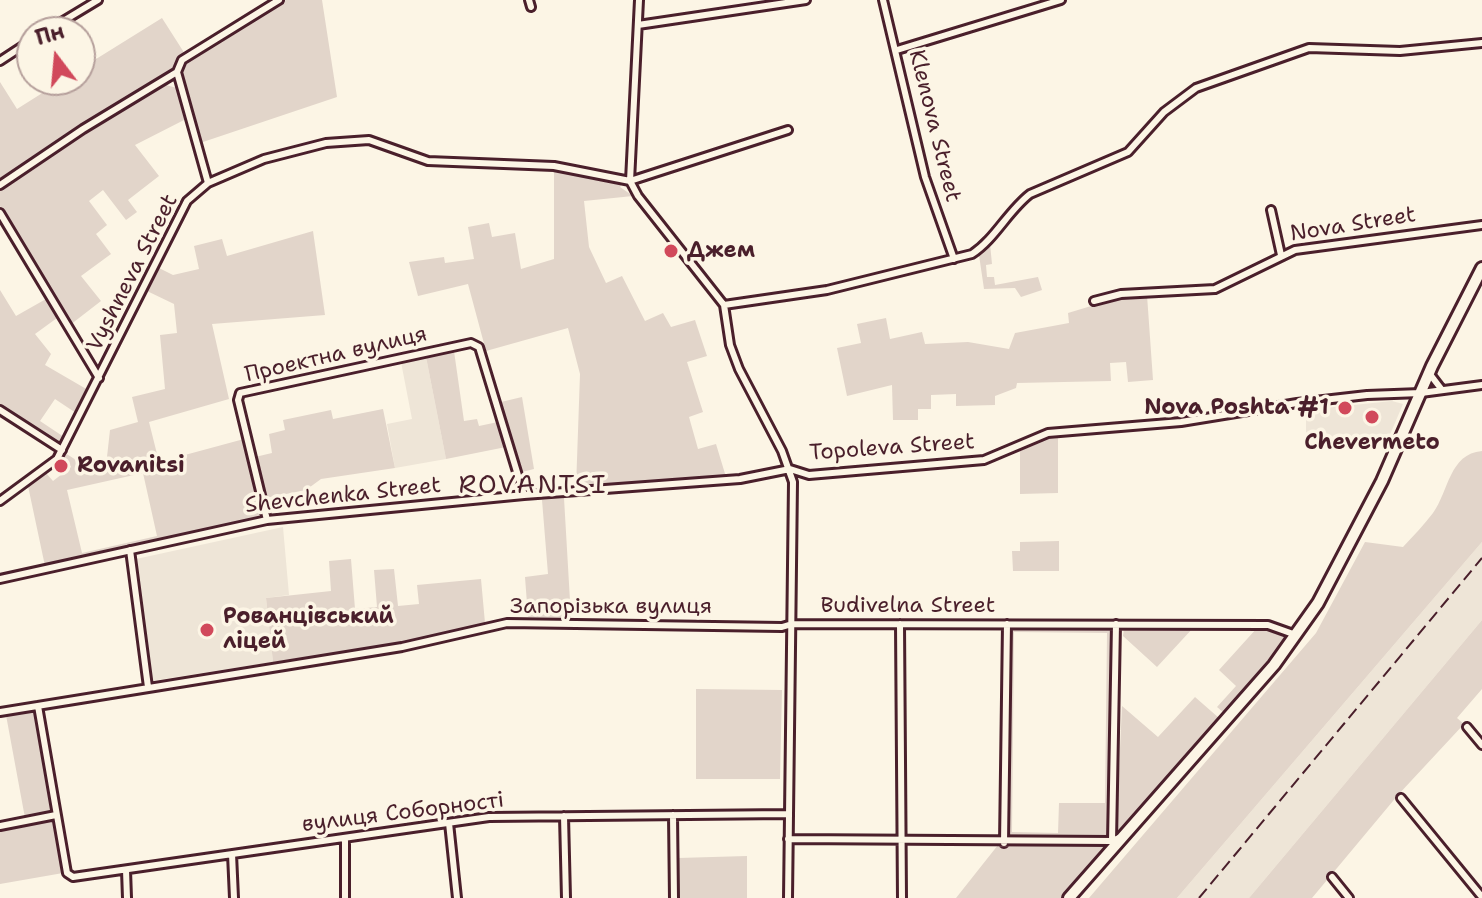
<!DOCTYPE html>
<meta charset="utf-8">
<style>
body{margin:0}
#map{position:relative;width:1482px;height:898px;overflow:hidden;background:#fcf5e5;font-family:"Shantell Sans",sans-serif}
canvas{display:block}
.north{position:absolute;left:16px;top:16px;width:80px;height:80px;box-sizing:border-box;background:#fcf5e5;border:2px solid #b59f9b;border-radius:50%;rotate:344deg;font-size:22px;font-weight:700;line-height:32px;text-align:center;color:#4a1f2b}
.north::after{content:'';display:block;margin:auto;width:28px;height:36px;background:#d1495b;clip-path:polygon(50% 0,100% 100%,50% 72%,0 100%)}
</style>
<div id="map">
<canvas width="1482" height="898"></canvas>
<div class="north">Пн</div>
</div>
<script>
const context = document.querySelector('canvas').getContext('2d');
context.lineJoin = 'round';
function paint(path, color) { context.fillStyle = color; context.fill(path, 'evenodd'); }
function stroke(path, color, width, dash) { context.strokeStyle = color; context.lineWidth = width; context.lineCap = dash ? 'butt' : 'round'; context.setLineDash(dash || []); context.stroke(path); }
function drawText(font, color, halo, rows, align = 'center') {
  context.font = font + ' "Shantell Sans",sans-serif'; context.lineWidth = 7; context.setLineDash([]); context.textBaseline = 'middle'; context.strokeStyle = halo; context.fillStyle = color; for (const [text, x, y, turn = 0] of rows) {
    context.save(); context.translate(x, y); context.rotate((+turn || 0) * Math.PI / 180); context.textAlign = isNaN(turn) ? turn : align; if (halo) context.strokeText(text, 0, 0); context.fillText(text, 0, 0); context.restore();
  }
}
paint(new Path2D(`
 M426 357 446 459 395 468 387 424 412 419 401 362Z
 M1392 401 1403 404 1386 444 1306 435V410Z
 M283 527 289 595 266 598 273 662 151 681 136 559Z
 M1482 529V620L1249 898H1177L1482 542 1480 532Z`), '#eee5d7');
paint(new Path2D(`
 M286 0H322L337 97 200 143 182 71 185 62Z
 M162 18 185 54 179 58 169 73 81 126 0 181V82L17 109 63 80H80V69Z
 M166 85 177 88 186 119 135 145 159 176 128 200 137 212 126 220 103 190 89 201 107 225 96 234 111 254 81 276 101 301 70 325 0 206V189L84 131Z
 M554 171 622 184 620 187 633 196 584 201 589 247 606 283 622 276 645 321 663 313 671 327 695 320 707 356 687 362 703 412 689 417 698 449 716 444 726 477 576 488 580 374 568 328 486 351 468 284 418 296 409 262 444 257 445 263 474 259 468 227 489 223 492 237 515 233 521 269 554 259Z
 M313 231 325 315 212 324 229 399 149 422 159 462 244 439 262 517 45 566 28 486 46 473 53 481 71 467 63 456 65 453 92 470 106 466 110 430 138 422 132 397 165 389 160 335 177 333 174 304 147 291 159 268 173 275 199 269 194 246 222 239 227 256ZM143 473 157 536 82 553 67 490Z
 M990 244 992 264 986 265 987 277H994L995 285 1038 277 1042 290 1021 297 1015 288 984 289 979 255Z
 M0 290 16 316 46 299 57 318 35 334 51 354 45 365 88 390 76 413 55 399 40 421 64 437 60 446 0 407Z
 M1147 295 1153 380 1128 382 1126 362 1110 363 1111 381 1017 383 1016 388 995 396V405L956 406V394L931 395V409H918V420H893L892 385 847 396 837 348 861 343 857 324 886 318 890 339 922 332 925 344 968 342 1009 349 1015 333 1069 323 1068 313 1121 297Z
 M454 351 464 421 477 419 479 426 498 422 506 447 446 459 426 357Z
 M522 397 534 469 522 472 501 402Z
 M383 409 395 468 321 479 306 490 266 498 255 457 272 453 269 434 285 430 283 420 331 410 333 419Z
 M1058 438V493L1020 494V451L1049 439Z
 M1482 451V542L1177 898H1089L1316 633 1365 542 1403 547C1413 536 1424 525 1433 513 1449 491 1449 454 1482 451Z
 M564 498 571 618 528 617 525 577 548 574 542 500Z
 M1059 541V571H1013L1012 551H1020V542Z
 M351 559 355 609 377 607 374 570 394 569 398 606 419 604 417 585 481 579 485 623 401 643 273 662 266 598 331 591 329 561Z
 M1482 620V689L1457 718 1464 724 1398 795 1312 898H1249Z
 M1010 627H1113L1109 839 1007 840ZM1014 632 1107 633 1105 803H1059L1058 833 1012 832Z
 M1124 628H1193L1157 667 1123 636Z
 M1257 628H1268L1290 636 1224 713 1217 707 1236 686 1219 670Z
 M696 689 782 690 780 779H696Z
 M1195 697 1219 718 1120 834 1116 832 1122 706 1158 737Z
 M35 711 52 812 25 818 6 715Z
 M53 821 63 873 0 884V830Z
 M1111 844 1064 898H956L998 845Z
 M747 856V898H679L678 858Z`), '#e2d5ca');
const minor = new Path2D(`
 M529 0 531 7
 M639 0 630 181 638 196 724 305 730 345 739 369 782 451 793 482 788 898
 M883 0 925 177 954 259
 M638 25 806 0
 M45 32 98 0
 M897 50 1061 0
 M0 61 32 40
 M208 183 177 72 182 60 279 0
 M0 185 83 129 177 72
 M1271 210 1281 255
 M0 213 99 378
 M1094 301 1121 294 1215 289 1295 250 1482 225
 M724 305 827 290 972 254C995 239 1008 211 1030 194L1128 152 1164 112 1196 88 1309 48 1400 51 1482 43
 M1429 373 1442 390
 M0 410 62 450
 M0 501 57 459 187 201 208 183 264 159 326 143 369 140 428 161 554 166 630 181 788 130
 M267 520 238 400 240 393 471 343 479 347 524 495
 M130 550 148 687
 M0 579 267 520 524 495 740 479 790 469 809 475 984 460 1048 433 1181 422 1297 403 1367 395 1421 393 1482 385
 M900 624 902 898
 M38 706 67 873 73 877 489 817 788 814
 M0 712 402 647 507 623 782 627 792 624 1268 625 1296 635
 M1467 727 1482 745
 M1401 798 1482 897
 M673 815 674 898
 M564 816 566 898
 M449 823 457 898
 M0 826 56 815
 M345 838V898
 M788 839 1112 841 1119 838
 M1112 841 1116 624
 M1004 843 1007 624
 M232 854 234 898
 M126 870 127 898
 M1332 877 1349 898`);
const primary = new Path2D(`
 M1069 898 1274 665 1318 603 1382 481 1432 366 1482 268`);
stroke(minor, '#4a1f2b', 12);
stroke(primary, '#4a1f2b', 16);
stroke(minor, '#fcf5e5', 6);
stroke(primary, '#fcf5e5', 10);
stroke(new Path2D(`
 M1199 898 1482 558`), '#4a1f2b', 2, [12, 6]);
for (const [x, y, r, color] of [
 [671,251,8,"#d1495b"],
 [1345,408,8,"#d1495b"],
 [1372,417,8,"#d1495b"],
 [61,466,8,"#d1495b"],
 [207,630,8,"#d1495b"]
]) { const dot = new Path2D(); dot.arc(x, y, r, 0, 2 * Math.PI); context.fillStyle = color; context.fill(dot); stroke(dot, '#fcf5e5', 3); }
drawText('22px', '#4a1f2b', '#fcf5e5', [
 ["Klenova Street",934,126,76],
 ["Nova Street",1353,225,-9],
 ["Vyshneva Street",133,273,-63],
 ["Проектна вулиця",336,355,-13],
 ["Topoleva Street",892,448,-4],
 ["Shevchenka Street",343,496,-6],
 ["Budivelna Street",908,606],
 ["Запорізька вулиця",611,607],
 ["вулиця Соборності",403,813,-7]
]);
drawText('bold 22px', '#4a1f2b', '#fcf5e5', [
 ["Джем",687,251],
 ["Nova Poshta #1",1329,408,"right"],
 ["Chevermeto",1372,443,"center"],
 ["Rovanitsi",77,466],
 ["Рованцівський",223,617],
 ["ліцей",223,642]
], 'left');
context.letterSpacing = '2px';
drawText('26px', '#4a1f2b', '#fcf5e5', [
 ["ROVANTSI",533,486]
]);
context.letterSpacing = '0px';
</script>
